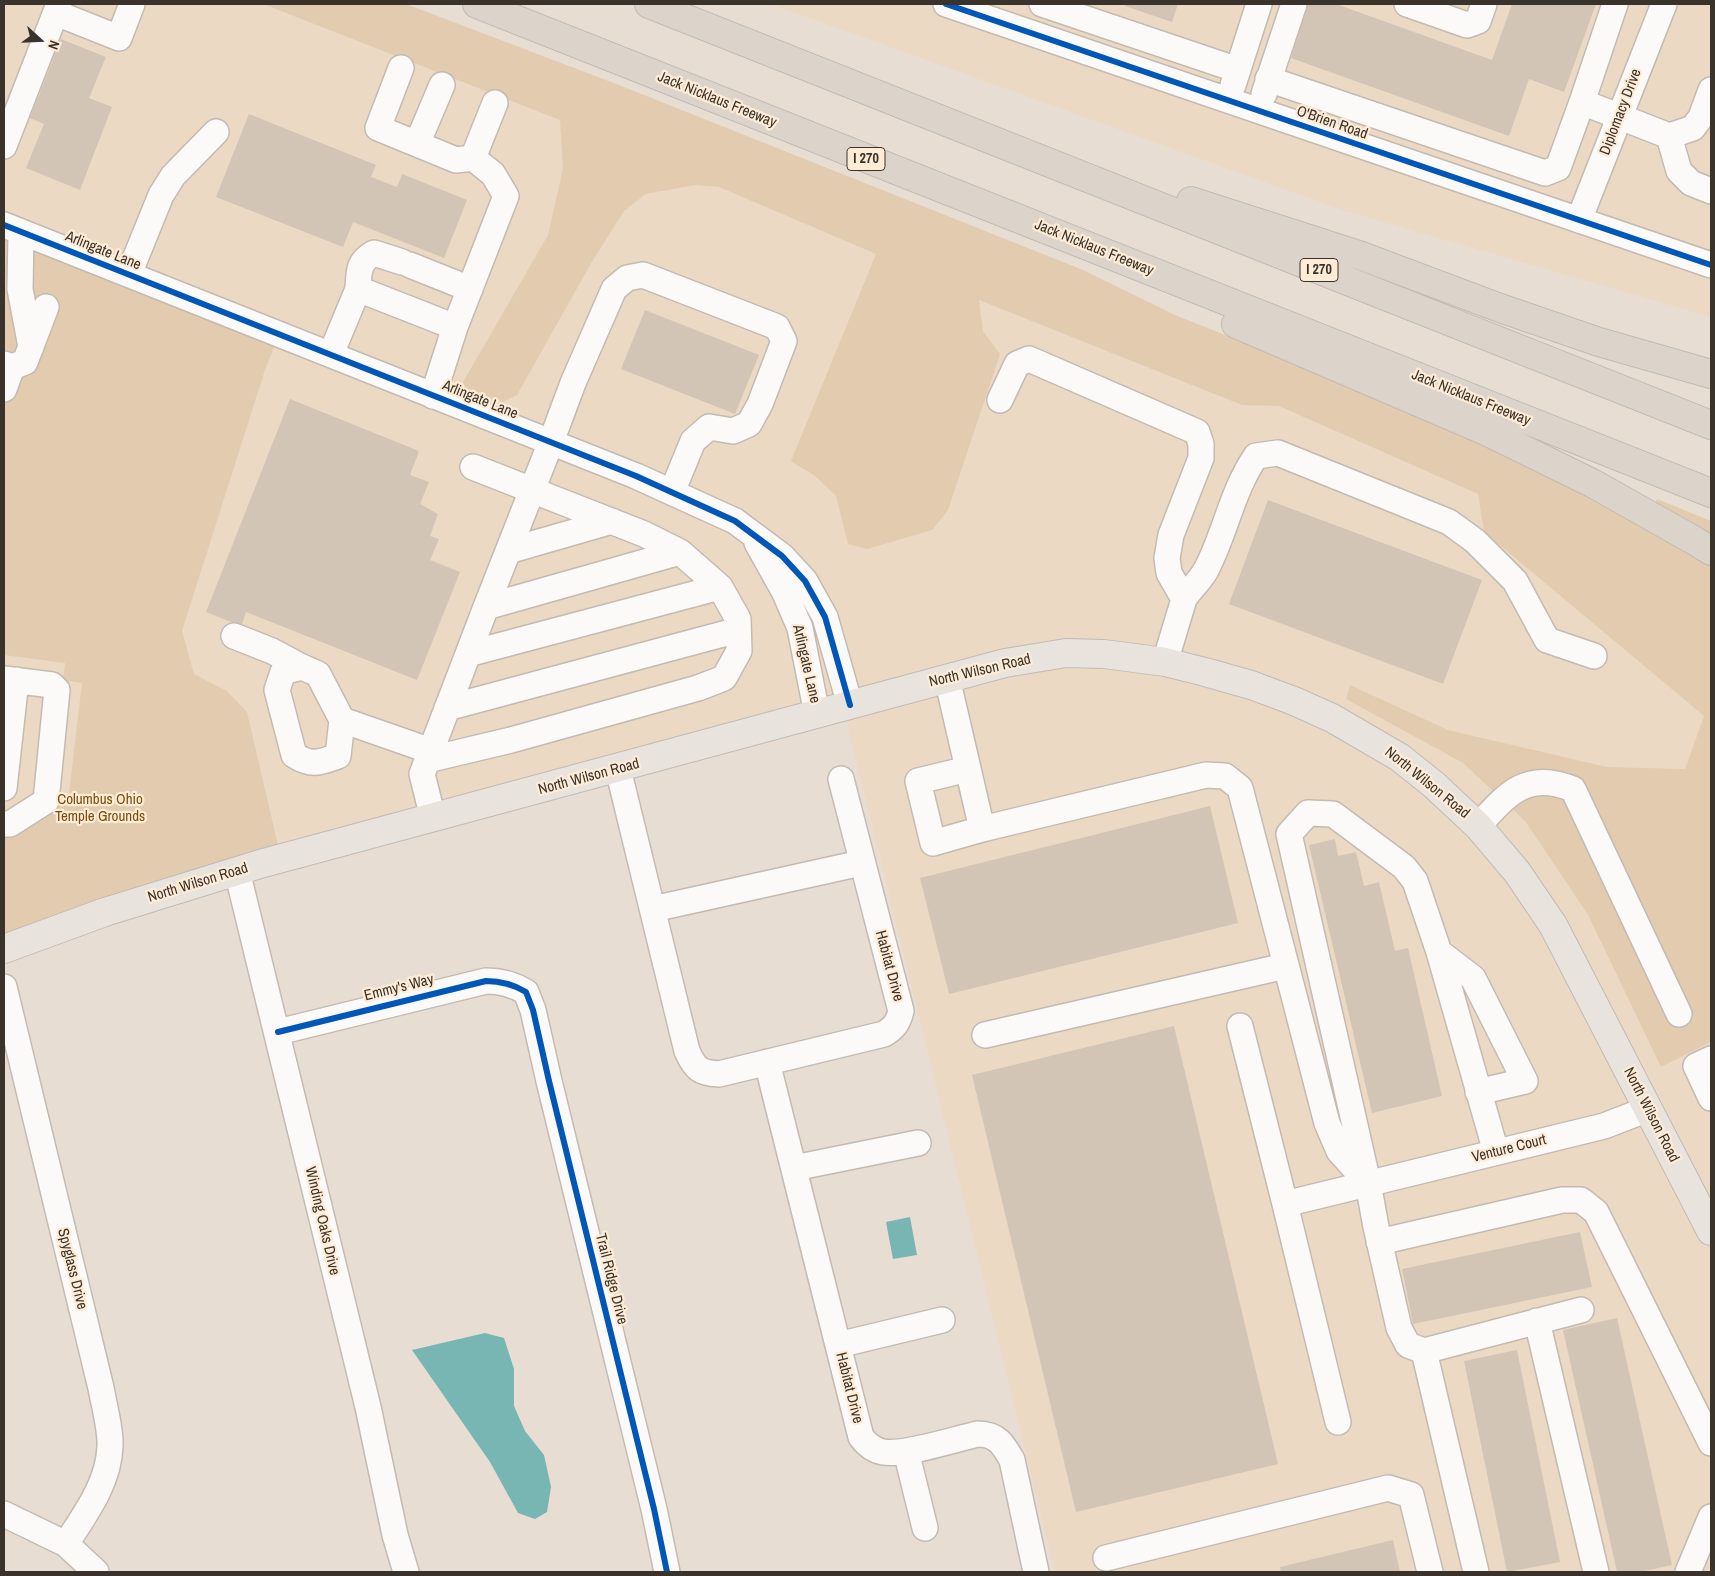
<!DOCTYPE html>
<style>
body{margin:0}
#map{position:relative;width:1715px;height:1576px;overflow:hidden;background:#e8ddd2;font-family:"Archivo Narrow",sans-serif}
canvas{display:block}
.frame{position:absolute;inset:0;border:5px solid #3a332b;pointer-events:none}
.north{position:absolute;left:15px;top:15px;width:50px;height:50px;-webkit-text-stroke:4px #ffecd6;paint-order:stroke;rotate:110deg;font-size:14px;font-weight:700;line-height:20px;text-align:center;color:#3a332b}
.north::after{content:'';display:block;margin:auto;width:18px;height:22px;background:#3a332b;clip-path:polygon(50% 0,100% 100%,50% 72%,0 100%)}
</style>
<div id="map">
<canvas width="1715" height="1576"></canvas>
<div class="frame"></div>
<div class="north">N</div>
</div>
<script>
const context = document.querySelector('canvas').getContext('2d');
context.lineJoin = 'round';
function paint(path, color) { context.fillStyle = color; context.fill(path, 'evenodd'); }
function stroke(path, color, width, dash) { context.strokeStyle = color; context.lineWidth = width; context.lineCap = dash ? 'butt' : 'round'; context.setLineDash(dash || []); context.stroke(path); }
function drawText(font, color, halo, rows, align = 'center') {
  context.font = font + ' "Archivo Narrow",sans-serif'; context.lineWidth = 4.5; context.setLineDash([]); context.textBaseline = 'middle'; context.strokeStyle = halo; context.fillStyle = color; for (const [text, x, y, turn = 0] of rows) {
    context.save(); context.translate(x, y); context.rotate((+turn || 0) * Math.PI / 180); context.textAlign = isNaN(turn) ? turn : align; if (halo) context.strokeText(text, 0, 0); context.fillText(text, 0, 0); context.restore();
  }
}
paint(new Path2D(`
 M6 4H263L561 120 563 168 548 235 463 382 590 265 624 211 646 194 696 185 719 187 876 254 792 461 815 476 836 496 848 544 1000 355 983 331 978 300 1242 405 1279 406 1478 494 1484 532 1704 716 1685 769 1607 767 1448 730 1350 685 1346 699 1463 763 1525 821 1588 915 1661 1067 1711 1042V1572H1055L843 706 283 862 247 712 227 691 194 674 182 631 265 370 275 345 4 235V10Z
 M771 4H1711V317L1342 210Z
 M4 644 78 650 134 811 4 941Z`), '#ebd9c4');
paint(new Path2D(`
 M263 4H406L619 85 1083 270 1175 315 1383 398 1529 465 1671 540 1711 564V1042L1661 1067 1588 915 1525 821 1463 763 1346 699 1350 685 1448 730 1607 767 1685 769 1704 716 1484 532 1478 494 1279 406 1242 405 979 300 983 331 1000 354 948 510 932 530 867 549 848 544 836 496 815 476 791 461 876 254 719 187 696 185 646 194 624 211 590 265 517 395 503 402 466 388 463 382 548 235 563 168 560 120Z
 M4 235 275 345 265 370 182 631 194 674 227 691 247 712 279 849 4 941V830L68 802 82 683 63 680 65 663 4 655Z
 M1657 499 1711 521V540L1654 506Z`), '#e2cbaf');
paint(new Path2D(`
 M910 1217 917 1255 893 1259 886 1222Z
 M485 1333 504 1338 514 1369V1406L525 1431 544 1455 551 1487 547 1512 535 1519 518 1513 490 1462 412 1350Z`), '#77b6b3');
paint(new Path2D(`
 M1125 4H1178L1172 22 1125 6Z
 M1308 4H1336L1492 60 1512 4H1596L1564 92 1529 79 1509 136 1291 58Z
 M61 39 106 57 89 98 112 107 80 190 26 168 44 124 30 118Z
 M249 114 376 165 371 177 397 187 402 174 467 200 444 258 353 222 343 247 216 197Z
 M645 310 759 355 735 414 621 369Z
 M290 399 419 451 410 475 429 482 420 504 438 514 430 536 439 539 430 560 460 572 417 680 246 612 242 624 231 622 206 612Z
 M1268 500 1482 580 1443 684 1229 604Z
 M1210 806 1238 923 949 994 920 878Z
 M1335 839 1338 856 1356 852 1364 886 1379 882 1395 951 1408 948 1442 1096 1372 1113 1309 845Z
 M1174 1026 1278 1464 1076 1512 972 1075Z
 M1580 1232 1592 1287 1413 1324 1402 1269Z
 M1617 1318 1672 1565 1640 1572H1617L1563 1330Z
 M1517 1350 1560 1562 1507 1572 1464 1361Z
 M1393 1540 1400 1572H1281L1280 1567Z`), '#d2c5b5');
const minor = new Path2D(`
 M946 4 1711 265
 M1042 4 1238 70
 M1407 4 1467 25 1478 21 1484 4
 M1615 4 1582 102 1669 136 1693 128 1701 117 1711 90
 M56 13 119 38 132 4
 M401 68 378 128 417 144
 M1268 79 1545 173 1558 168 1582 102
 M442 85 417 144 456 160 473 158
 M1233 85 1259 4
 M1264 94 1294 4
 M1669 136 1679 171 1691 183 1711 191
 M4 146 59 4
 M1579 220 1664 4
 M4 225 636 476 735 521 782 556 805 581 825 617 850 705
 M21 232 20 289 31 347
 M410 265 470 289
 M129 274 161 195 173 176 216 132
 M358 289C359 271 358 262 374 253L402 262
 M331 354 358 289 455 327
 M4 364 12 367 25 362 46 307
 M4 389 12 367
 M433 396 455 327 506 196 493 174 473 158 495 103
 M1000 400 1017 364 1029 359 1197 432 1201 444V458L1171 535 1167 558 1169 573 1184 599
 M757 543 785 593 800 628 817 714
 M508 551 612 521
 M486 607 680 552
 M234 636 272 651 302 667
 M468 654 720 587
 M1165 662 1184 599C1191 588 1202 579 1207 568 1226 531 1232 491 1256 456L1278 453 1449 522 1475 541 1515 581 1547 640 1594 656
 M947 678 982 829 1206 775 1225 776 1240 788 1327 1123 1339 1151 1368 1183
 M4 679 52 685 57 690 46 801 10 824H4
 M447 708 738 630
 M342 720 338 756C319 763 311 766 294 755L277 690 283 672 302 667 318 674 342 720 431 751
 M427 760 511 740 698 688 724 678 739 651 738 619 720 587 680 552 644 534 473 467
 M618 769 687 1051C695 1069 700 1073 719 1074L884 1034C894 1028 898 1023 901 1011L841 779
 M968 769 918 781 933 843 982 829
 M4 788 16 680
 M433 818 422 774 486 607 551 442 573 383 614 289 627 278 643 275 777 327 784 341 760 404 749 424 733 431 709 427 693 441 672 492
 M1478 826C1507 794 1527 770 1573 789L1679 1014
 M237 871 368 1407 395 1535 406 1572
 M653 909 861 863
 M1439 952 1473 978 1525 1081 1478 1092
 M4 987 101 1388C104 1405 111 1430 110 1446 109 1483 85 1514 66 1544
 M1240 1026 1285 1204
 M278 1032 486 981C501 981 513 984 526 992L533 1010 549 1081 654 1509 667 1572
 M985 1035 1285 966
 M1711 1059 1696 1066 1711 1098
 M767 1062 861 1437C867 1445 873 1450 883 1452 904 1456 955 1439 978 1434 997 1434 1003 1444 1012 1460L1036 1572
 M794 1168 918 1143
 M1379 1242 1562 1200H1581L1596 1212 1711 1443
 M1537 1321 1596 1572
 M838 1345 942 1320
 M1424 1351 1581 1310
 M1338 1422 1285 1204 1604 1126 1648 1109
 M906 1451 925 1528
 M4 1514 66 1544 96 1572
 M1106 1558 1388 1488 1411 1495 1430 1572
 M1476 1572 1424 1351 1408 1345 1399 1328 1376 1227 1368 1183 1289 834 1308 813 1333 814 1404 867 1415 881 1439 952 1496 1152
 M1688 1572 1711 1517`);
const major = new Path2D(`
 M4 949 105 912 260 864 1005 663 1066 653 1104 654 1165 662 1205 672 1251 685 1294 701 1332 718 1399 757 1433 784 1478 826 1517 872 1553 925 1711 1231`);
const highway = new Path2D(`
 M477 4 1711 493
 M649 4 1711 425
 M1191 201 1359 255 1500 308 1599 342 1711 374
 M1236 324 1488 432 1594 484 1695 541 1711 551`);
stroke(minor, '#c3bbb2', 28);
stroke(major, '#c1bbb5', 30);
stroke(highway, '#c1bbb5', 30);
stroke(minor, '#fcfaf8', 25);
stroke(major, '#e9e3dd', 28);
stroke(highway, '#dcd4cb', 28);
stroke(new Path2D(`
 M946 4 1711 265
 M4 225 636 476 735 521 782 556 805 581 825 617 850 705
 M278 1032 486 981C501 981 513 984 526 992L533 1010 549 1081 654 1509 667 1572`), '#0057b8', 6);
for (const [x, y, w] of [
 [866,159,38],
 [1319,270,38]
]) { const box = new Path2D(); box.roundRect(x - w / 2, y - 11.5, w, 23, 4); context.fillStyle = '#ffecd6'; context.fill(box); stroke(box, '#3a332b', 1); }
drawText('bold 14px', '#3a332b', null, [
 ["I 270",866,159],
 ["I 270",1319,270]
]);
drawText('15px', '#3a332b', '#ffecd6', [
 ["Jack Nicklaus Freeway",717,100,22],
 ["Diplomacy Drive",1621,112,-69],
 ["O'Brien Road",1332,123,19],
 ["Jack Nicklaus Freeway",1094,248,22],
 ["Arlingate Lane",103,251,22],
 ["Jack Nicklaus Freeway",1471,398,22],
 ["Arlingate Lane",480,400,22],
 ["Arlingate Lane",806,664,77],
 ["North Wilson Road",980,671,-13],
 ["North Wilson Road",589,777,-15],
 ["North Wilson Road",1427,783,39],
 ["North Wilson Road",198,883,-17],
 ["Habitat Drive",889,966,75],
 ["Emmy's Way",399,988,-14],
 ["North Wilson Road",1651,1115,63],
 ["Venture Court",1509,1149,-14],
 ["Winding Oaks Drive",322,1221,77],
 ["Spyglass Drive",72,1269,76],
 ["Trail Ridge Drive",611,1279,76],
 ["Habitat Drive",849,1388,76]
]);
drawText('15px', '#794d07', '#ffecd6', [
 ["Columbus Ohio",100,800],
 ["Temple Grounds",100,817]
]);
</script>
